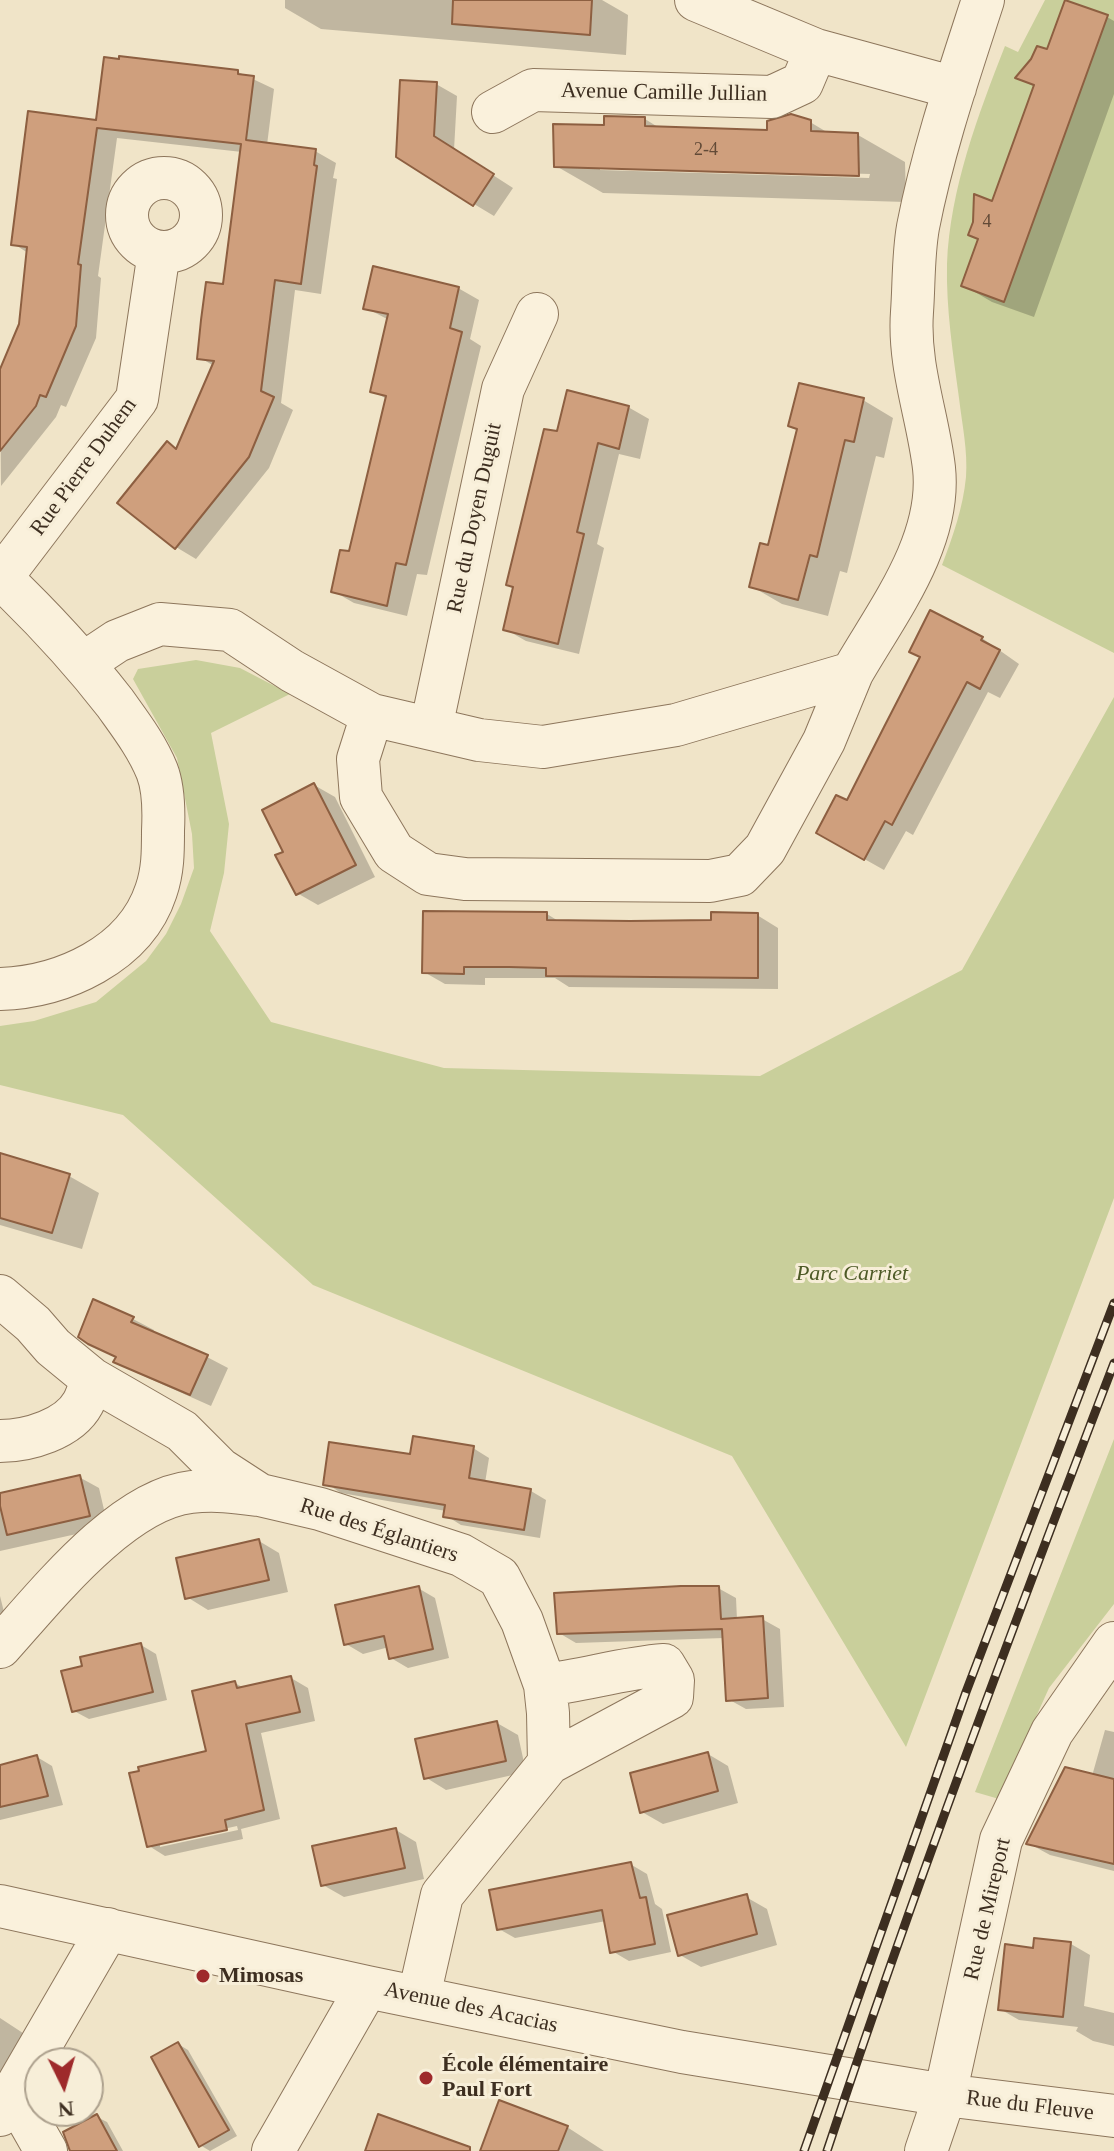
<!DOCTYPE html>
<meta charset="utf-8">
<style>
body{margin:0}
#map{position:relative;width:1114px;height:2151px;overflow:hidden;background:#f0e4c8;font-family:Georgia,serif}
canvas{display:block}
.north{position:absolute;left:24px;top:2047px;width:80px;height:80px;box-sizing:border-box;background:#f7eed8;border:2px solid #ada18e;border-radius:50%;rotate:175deg;font-size:22px;font-weight:700;line-height:32px;text-align:center;color:#3d2e20}
.north::after{content:'';display:block;margin:auto;width:28px;height:36px;background:#9e2a2b;clip-path:polygon(50% 0,100% 100%,50% 72%,0 100%)}
</style>
<div id="map">
<canvas width="1114" height="2151"></canvas>
<div class="north">N</div>
</div>
<script>
const context = document.querySelector('canvas').getContext('2d');
context.lineJoin = 'round';
function paint(path, color) { context.fillStyle = color; context.fill(path, 'evenodd'); }
function stroke(path, color, width, dash) { context.strokeStyle = color; context.lineWidth = width; context.lineCap = dash ? 'butt' : 'round'; context.setLineDash(dash || []); context.stroke(path); }
function drawText(font, color, halo, rows, align = 'center') {
  context.font = font + ' Georgia,serif'; context.lineWidth = 6; context.setLineDash([]); context.textBaseline = 'middle'; context.strokeStyle = halo; context.fillStyle = color; for (const [text, x, y, turn = 0] of rows) {
    context.save(); context.translate(x, y); context.rotate((+turn || 0) * Math.PI / 180); context.textAlign = isNaN(turn) ? turn : align; if (halo) context.strokeText(text, 0, 0); context.fillText(text, 0, 0); context.restore();
  }
}
paint(new Path2D(`
 M1045 0H1114V653L942 565C953 536 963 508 966 477 968 451 962 424 959 398 953 353 946 309 947 264 950 189 978 115 1005 46L1018 52Z
 M196 660 240 668 290 694 211 733 229 824 224 873 210 931 271 1022 444 1068 760 1076 962 970 1114 697V1198L906 1747 732 1456 313 1285 123 1115 0 1085V1026L34 1021 96 1002 146 961 166 934 181 904 194 868 192 834 177 758 133 679 138 669Z
 M1114 1439V1604L1049 1688 999 1799 975 1792Z`), '#c9cf9b');
paint(new Path2D(`
 M285 0H602L628 15 626 55 321 29 285 8Z
 M1107 17 1114 21V94L1034 317 992 302 963 285 1035 87 1018 78 1032 61Z
 M238 72 274 89 267 145 315 151 336 163 333 178 337 179 321 294 295 290 281 403 293 410 269 468 196 559 176 547 168 444 178 450 214 366 199 357 224 287 242 152 117 138 98 276 101 278 96 338 66 407 61 405 56 417 1 486 0 374 21 324 28 253 14 244 98 122Z
 M402 82 436 84 457 96 454 150 513 188 494 216 474 204Z
 M645 119 661 129 769 132 810 122 830 134 858 135 905 162 906 202 603 193 556 166 606 127ZM600 166 870 174 869 178 600 170Z
 M458 288 479 300 470 339 481 346 427 575 417 574 407 616 354 603 333 591 350 554 387 399 372 391 389 320 366 308Z
 M863 400 893 418 884 458 876 456 847 573 840 571 828 616 782 604 751 586 770 547 799 430Z
 M628 407 649 419 640 459 619 454 597 544 604 548 579 654 526 641 505 629 558 434Z
 M982 638 1019 664 1000 698 988 692 913 835 906 831 884 870 818 833 847 802 922 657Z
 M314 785 335 797 375 877 318 905 297 893 285 853Z
 M547 914 560 922H713L757 915 778 928V989L569 987 555 978H485V985L445 984 424 972Z
 M0 1155 69 1176 99 1193 82 1249 0 1225Z
 M133 1319 154 1330 153 1334 207 1357 228 1368 211 1406 137 1373 116 1362 117 1358 89 1343Z
 M473 1448 489 1458 485 1483 531 1491 546 1500 540 1538 461 1525 445 1515 446 1511 341 1493 326 1483 412 1457Z
 M79 1477 99 1488 108 1527 0 1551V1508L2 1507 0 1495Z
 M259 1541 279 1553 288 1592 208 1610 187 1597Z
 M418 1588 435 1598 449 1658 408 1668 391 1658 389 1647 363 1654 346 1644Z
 M718 1588 736 1598 737 1620 762 1619 780 1629 784 1707 746 1709 728 1699 724 1638 576 1643 559 1633Z
 M0 1596 4 1612 0 1613Z
 M141 1645 156 1654 167 1700 89 1719 74 1711Z
 M291 1678 308 1688 315 1721 261 1733 280 1819 241 1829 243 1839 165 1856 149 1846 209 1753 235 1683 244 1688ZM237 1826 238 1830 160 1847V1843Z
 M497 1723 518 1735 526 1772 446 1790 425 1777Z
 M1105 1730 1114 1732V1871L1050 1855 1028 1843 1092 1776Z
 M708 1754 728 1766 738 1803 663 1824 642 1812Z
 M37 1757 52 1766 63 1805 0 1820V1766Z
 M396 1830 416 1842 424 1879 344 1897 323 1885Z
 M630 1864 647 1874 655 1904 662 1909 671 1952 629 1961 612 1951 606 1921 515 1938 499 1929Z
 M746 1897 767 1909 777 1945 701 1967 680 1955Z
 M1036 1940 1071 1944 1090 1955 1084 2006 1114 2013V2046L1093 2041 1076 2031 1078 2027 1019 2020 1000 2009 1035 1950Z
 M0 2018 29 2037 0 2083Z
 M178 2044 188 2050 237 2136 210 2151 200 2145Z
 M97 2117 107 2122 123 2151H78Z
 M567 2127 604 2151H482Z`), '#0003');
const building = new Path2D(`
 M453 0H592L590 35 452 24Z
 M1065 0 1108 15 1004 302 961 286 978 239 968 235 973 222 974 194 992 201 1034 85 1015 78 1031 59 1037 46 1047 49Z
 M119 56 238 70V74L254 76 246 140 316 149 314 165 317 166 301 284 275 280 261 391 274 397 249 457 175 549 117 503 167 441 176 449 214 361 197 359 201 320 206 282 223 284 241 144 97 128 78 264 81 265 76 326 46 397 40 395 36 406 0 451V369L19 324 27 247 11 245 28 111 96 120 104 57 119 59Z
 M400 80 437 82 434 136 494 174 473 206 396 157Z
 M791 114 811 120V131L858 133 859 176 554 167 553 124 604 125V116L645 117V126L767 130V121Z
 M373 266 459 287 450 328 462 332 406 565 396 563 387 606 331 592 340 550 349 551 386 396 370 392 388 314 363 309Z
 M799 383 864 398 854 442 845 440 817 557 810 555 798 600 749 587 760 543 768 545 797 429 788 426Z
 M567 390 629 406 619 449 598 443 577 532 584 534 558 644 503 630 513 587 506 585 544 429 557 431Z
 M930 610 983 637 981 640 1000 650 980 689 967 682 892 825 885 821 864 860 816 833 836 795 847 800 884 727 920 657 909 652Z
 M314 783 356 865 296 895 275 855 283 852 262 810Z
 M423 911 547 912V920L630 921 711 920V912L758 913V978L546 976V968L509 967H464V974L422 973Z
 M0 1153 70 1174 52 1233 0 1218Z
 M93 1299 134 1317 131 1322 208 1355 190 1395 113 1362 116 1357 88 1344 78 1337Z
 M413 1436 474 1446 469 1478 531 1489 524 1530 443 1517 445 1505 323 1485 329 1442 410 1454Z
 M80 1475 90 1516 7 1535 0 1506V1493Z
 M259 1539 269 1580 185 1599 176 1558Z
 M419 1586 433 1649 389 1659 384 1636 344 1645 335 1605Z
 M681 1586H719L721 1619 763 1616 768 1698 726 1701 722 1629 557 1634 554 1593Z
 M141 1643 153 1692 72 1712 61 1671 82 1666 80 1657Z
 M291 1676 300 1712 246 1724 264 1810 225 1820 227 1830 147 1847 129 1773 139 1771 138 1767 206 1751 192 1691 235 1681 237 1688Z
 M497 1721 506 1761 424 1779 415 1739Z
 M708 1752 718 1791 640 1813 630 1773Z
 M37 1755 48 1796 0 1807V1765Z
 M1065 1767 1114 1779V1864L1026 1844Z
 M396 1828 405 1868 321 1886 312 1846Z
 M631 1862 640 1898 646 1897 655 1944 610 1953 602 1910 497 1930 489 1890Z
 M747 1894 757 1934 678 1956 667 1915Z
 M1034 1938 1071 1942 1063 2017 998 2010 1005 1944 1033 1948Z
 M178 2042 229 2130 199 2147 151 2057Z
 M499 2100 568 2126 558 2151H480Z
 M97 2114 117 2151H70L63 2132Z
 M378 2114 470 2147V2151H365Z`);
paint(building, '#cf9f7d');
stroke(building, '#8d5f41', 2);
const street = new Path2D(`
 M696 0 816 50 955 88
 M493 112 533 90 772 97 802 83 816 50
 M127 215a37 37 0 1 1 74 0a37 37 0 1 1-74 0Z
 M0 577C41 616 80 658 115 703 130 724 147 746 157 771 164 789 164 811 163 831 163 852 163 871 156 891 135 955 62 987 0 989
 M0 579 137 399 159 252
 M84 663 117 641 160 624 230 630 292 671 372 715 479 740 543 747 676 725 852 673C887 612 942 542 934 468 928 416 908 366 912 312 914 285 913 255 918 227 933 150 959 74 983 0
 M372 715 358 759 361 797 394 852 428 874 465 879 710 881 740 875 765 849 824 741 852 673
 M431 728 503 389 537 314
 M0 1296 33 1324 53 1347 92 1379 182 1431 220 1469 260 1495 320 1509 461 1555 499 1577 522 1621 545 1685 548 1713 549 1763 442 1895 419 1996
 M0 1441C28 1441 69 1429 83 1403 87 1396 89 1387 92 1379
 M0 1647C46 1596 121 1500 191 1492 214 1489 236 1492 259 1495
 M545 1685C586 1680 623 1668 664 1665L673 1680 672 1697 549 1763
 M0 1906 367 1987 682 2052 945 2095 1114 2116
 M13 2093 46 2151
 M0 2115 108 1929
 M273 2151 367 1987
 M926 2151 945 2095 1001 1840 1052 1732 1114 1643`);
stroke(street, '#8d765c', 44);
stroke(street, '#faf1dc', 42);
const rail = new Path2D(`
 M804 2151 966 1692 1114 1303
 M827 2151C915 1886 1014 1624 1114 1363`);
stroke(rail, '#3d2e20', 9);
stroke(rail, '#f7eed8', 6, [18]);
for (const [x, y, r, color] of [
 [203,1976,8,"#9e2a2b"],
 [426,2078,8,"#9e2a2b"]
]) { const dot = new Path2D(); dot.arc(x, y, r, 0, 2 * Math.PI); context.fillStyle = color; context.fill(dot); stroke(dot, '#f7eed8', 3); }
drawText('18px', '#624a37', null, [
 ["2-4",706,150],
 ["4",987,222]
]);
drawText('22px', '#3d2e20', '#f7eed8', [
 ["Avenue Camille Jullian",664,93,1],
 ["Rue Pierre Duhem",84,467,-54],
 ["Rue du Doyen Duguit",475,518,-78],
 ["Rue des Églantiers",379,1531,18],
 ["Rue de Mireport",988,1909,-77],
 ["Avenue des Acacias",471,2008,12],
 ["Rue du Fleuve",1030,2106,7]
]);
drawText('italic 22px', '#4d5a26', '#f7eed8', [
 ["Parc Carriet",852,1274]
]);
drawText('bold 22px', '#3d2e20', '#f7eed8', [
 ["Mimosas",219,1976],
 ["École élémentaire",442,2065],
 ["Paul Fort",442,2090]
], 'left');
</script>
